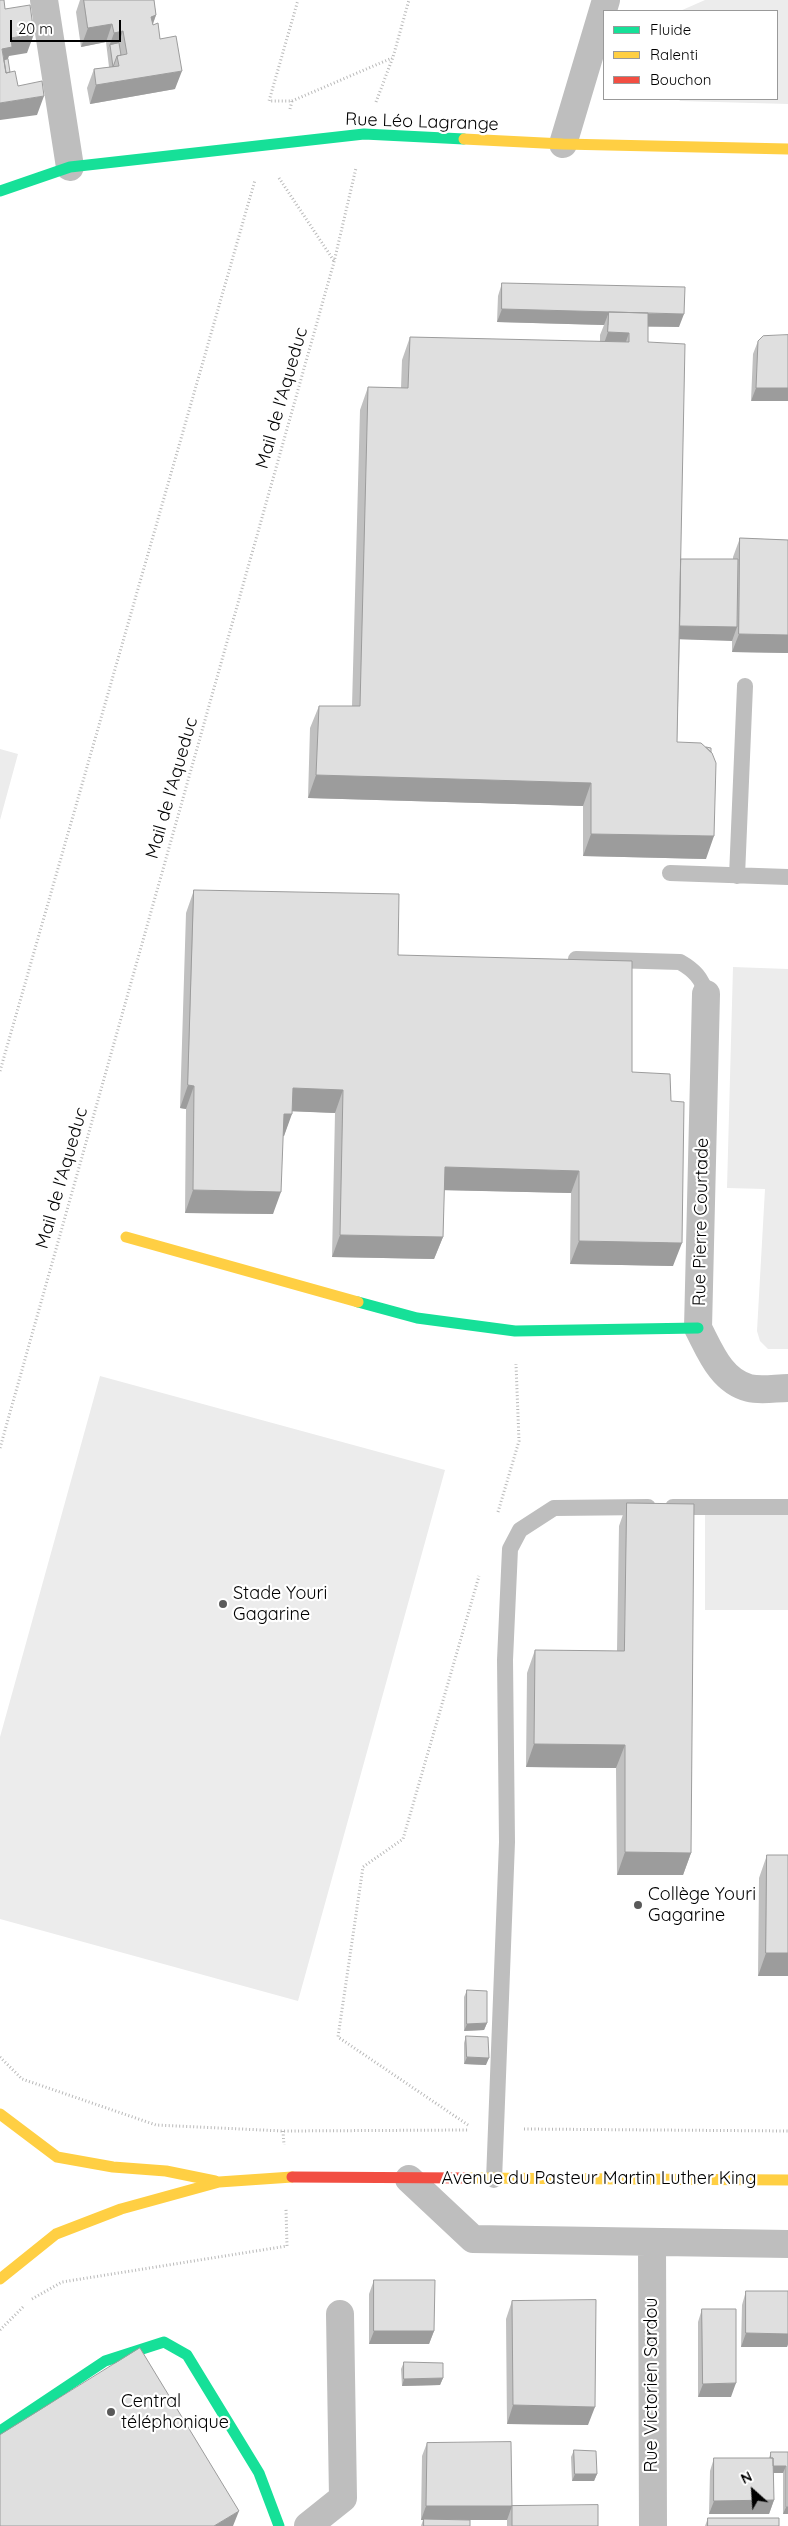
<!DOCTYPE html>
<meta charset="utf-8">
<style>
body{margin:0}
#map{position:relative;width:788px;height:2526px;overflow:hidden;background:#fff;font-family:Quicksand,sans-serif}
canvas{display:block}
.legend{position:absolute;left:603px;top:10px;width:175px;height:90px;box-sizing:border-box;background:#fff;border:1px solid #999;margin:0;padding:6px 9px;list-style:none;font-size:15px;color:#000}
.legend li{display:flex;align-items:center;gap:10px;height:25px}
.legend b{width:25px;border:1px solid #999}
.north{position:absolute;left:728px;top:2466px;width:50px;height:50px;-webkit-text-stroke:4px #fff;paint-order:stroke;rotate:334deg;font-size:14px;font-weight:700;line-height:20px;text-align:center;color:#000}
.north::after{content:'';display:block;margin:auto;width:18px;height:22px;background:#000;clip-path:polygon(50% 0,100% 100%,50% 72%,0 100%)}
.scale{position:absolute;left:10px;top:20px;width:111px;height:22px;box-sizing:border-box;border:2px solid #000;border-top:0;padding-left:6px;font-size:15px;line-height:18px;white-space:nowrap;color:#000;-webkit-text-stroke:4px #fff;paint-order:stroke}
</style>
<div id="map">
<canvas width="788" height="2526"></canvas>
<ul class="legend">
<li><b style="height:6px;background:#16e098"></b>Fluide</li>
<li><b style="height:6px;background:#ffcf43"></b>Ralenti</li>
<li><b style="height:6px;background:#f24e42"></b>Bouchon</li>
</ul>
<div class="north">N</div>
<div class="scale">20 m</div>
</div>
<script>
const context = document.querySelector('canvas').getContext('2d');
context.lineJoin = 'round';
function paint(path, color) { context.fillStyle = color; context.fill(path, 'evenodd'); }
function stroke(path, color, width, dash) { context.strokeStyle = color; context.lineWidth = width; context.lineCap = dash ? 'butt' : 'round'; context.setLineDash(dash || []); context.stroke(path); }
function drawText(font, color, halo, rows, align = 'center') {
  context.font = font + ' Quicksand,sans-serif'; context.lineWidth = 4.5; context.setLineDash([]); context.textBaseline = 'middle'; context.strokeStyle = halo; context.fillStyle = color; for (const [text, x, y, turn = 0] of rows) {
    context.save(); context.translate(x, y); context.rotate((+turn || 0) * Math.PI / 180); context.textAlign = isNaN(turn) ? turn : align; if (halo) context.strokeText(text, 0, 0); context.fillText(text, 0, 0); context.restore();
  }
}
paint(new Path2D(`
 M705 0H788V104L680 101 679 99H777V11H680Z
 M0 749 18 754 0 820Z
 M733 967 788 969V1349H768L760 1341 757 1331 765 1189 727 1188Z
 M100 1376 445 1470 298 2001 0 1919V1737Z
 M705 1515H788V1610H705Z`), '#ececec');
stroke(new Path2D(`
 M292 101 392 58
 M376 102 393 57 409 0
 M290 109 292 101H269L298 0
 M279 178 334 261
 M0 1071 255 180
 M0 1448 334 262 356 168
 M498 1512 519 1441 516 1364
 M0 2057 22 2079 156 2125 283 2131 468 2130
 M468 2125 338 2037 363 1867 403 1839 479 1576
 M524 2129 788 2131
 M283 2131 284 2145
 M32 2299 62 2282 287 2246 286 2209
 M0 2330 24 2306`), '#b9b9b9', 3, [1, 2.5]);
stroke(new Path2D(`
 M670 873 788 877
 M737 876 745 686
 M576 959 680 962C694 970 702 978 706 994
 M673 1507H788
 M494 2180 507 1842 505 1660 510 1549 520 1530 554 1508 648 1507`), '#bebebe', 16);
stroke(new Path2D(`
 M44 0 70 167
 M563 144 606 0
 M706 994 698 1328C710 1351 721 1381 749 1388 761 1391 776 1388 788 1388
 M409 2179 473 2239 788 2244
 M652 2244 653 2526
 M308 2526 343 2498 340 2314`), '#bebebe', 28);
stroke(new Path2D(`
 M0 191 70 167 364 134 464 139
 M358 1302 417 1318 515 1331 698 1328
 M0 2431 105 2361 164 2342 187 2355 259 2473 279 2526`), '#16e098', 11);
stroke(new Path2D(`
 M464 139 563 144 788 149
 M126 1237 358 1302
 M0 2114 57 2157 113 2167 166 2171 215 2181
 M466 2178 788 2180
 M0 2279 56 2234 121 2209 219 2182 292 2177`), '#ffcf43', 11);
stroke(new Path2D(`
 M292 2177 466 2178`), '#f24e42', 11);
paint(new Path2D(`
 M80 0H154L156 15 153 24 160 39 175 89 90 104 87 88 94 69 109 67 106 42 81 47 76 12Z
 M502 283 679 327H648V342L681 559H733V557L740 538 788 540V653L732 652V640L680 639 677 742 706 859 583 856V806L308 798 310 728 319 706H352L360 410 368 387 401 388 402 360 410 337 600 342V335L604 325 497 322 498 296Z
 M788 335 751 401 753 354 758 341Z
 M194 890 398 955 632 1072 673 1266 570 1264 571 1193 444 1190 443 1237 434 1259 332 1257 335 1113 292 1111 284 1136H283L273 1214 185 1213 186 1109 180 1108 186 913Z
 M627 1503 691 1853 683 1875H617L616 1768 526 1767 527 1673 535 1650 617 1651 619 1526Z
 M767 1855H788V1976H758L759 1878Z
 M467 1990 487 2023 484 2030 464 2031V1997Z
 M466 2036 486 2065 464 2064V2043Z
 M374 2280 434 2331 429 2344H369V2294Z
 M746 2291H788V2344L787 2347H741L742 2305Z
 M512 2301 588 2425 507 2424 506 2319Z
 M702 2309 731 2397H698V2322Z
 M404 2362 443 2378 440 2385 402 2386 401 2369Z
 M427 2443 512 2506 598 2526H507V2520H470V2526H421L423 2520H421L422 2456Z
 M574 2450 597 2474 594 2481H572L571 2457Z
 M771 2452H788V2514H783V2473H773L774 2500 769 2514H709L710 2471 714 2458H769Z
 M708 2518 779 2526H705Z`), '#c0c0c0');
paint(new Path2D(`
 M156 15 149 34 151 17Z
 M112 24 106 42 81 47 88 28Z
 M123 31 116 50 110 45 107 52 114 33Z
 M34 34 27 53 9 56 5 66 2 49 11 38Z
 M182 71 175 89 90 104 96 85Z
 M44 96 37 115 0 120V103Z
 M502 309 684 314 679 327 608 325 609 312 604 325 497 322Z
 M608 332 629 333 621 356 600 355Z
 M756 388H788V401H751Z
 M677 626 737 627 732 641 672 639Z
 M739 634 788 635V653L732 652Z
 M316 775 591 783 583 806 308 798Z
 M591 834 714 836 706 859 583 856Z
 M188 1085 194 1086 186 1109 180 1108Z
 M293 1088 343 1090 335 1113 285 1111Z
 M284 1114H292L284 1136 276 1137Z
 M445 1167 579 1171 571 1193 437 1190Z
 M193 1190 281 1192 273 1214 185 1213Z
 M340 1235 443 1237 434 1259 332 1257Z
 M579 1241 682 1243 673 1266 570 1264Z
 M534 1744 625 1745 616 1768 526 1767Z
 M625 1852 691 1853 683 1875H617Z
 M766 1953H788V1976H758Z
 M487 2023 484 2030 464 2031 467 2024Z
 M467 2057 489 2058 486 2065 464 2064Z
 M374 2331H434L429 2344H369Z
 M746 2333 788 2334V2344L787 2347H741Z
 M443 2378 440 2385 402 2386 404 2379Z
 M736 2383 731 2397H698L703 2384Z
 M513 2405 595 2407 588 2425 507 2424Z
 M771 2466H786L783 2473H768Z
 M575 2474H597L594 2481H572Z
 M774 2500 769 2514H709L714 2501Z
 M426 2506H512L507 2520H421Z
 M786 2507H788V2514H783Z
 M239 2511 233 2526H214Z`), '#9c9c9c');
const building = new Path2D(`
 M0 0H4L5 9 30 5 34 34 11 38 12 47 2 49 6 73 15 71 18 86 42 81 44 96 0 103Z
 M84 0H154L156 15 151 17 153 25 158 23 160 39 176 36 182 71 96 85 94 69 119 66 117 56 127 54 123 31 114 33 112 24 88 28Z
 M119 43 121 55 117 56 113 67 110 45Z
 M8 59 10 72 6 73 4 60Z
 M502 283 685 287 684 314 502 309Z
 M609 312 648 313V342L685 344 677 742 701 743 712 753 716 763 714 836 591 834V783L316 775 319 706H360L368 387 408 388 410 337 629 342V333L608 332Z
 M788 335V388H756L758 341 763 336Z
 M740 538 788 540V635L739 634Z
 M681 559H738L737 627 680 626Z
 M706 747 711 748V752Z
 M194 890 399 894 398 955 632 961V1072L670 1074 671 1101 684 1102 682 1243 579 1241V1171L445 1167 443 1237 340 1235 343 1090 293 1088 292 1114H284L281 1192 193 1190 194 1086 188 1085Z
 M627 1503 694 1504 691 1853 625 1852V1745L534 1744 535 1650 624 1651Z
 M767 1855H788V1953H766Z
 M467 1990 487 1991V2023L467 2024Z
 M466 2036 488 2037 489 2058 467 2057Z
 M374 2280H435L434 2331H374Z
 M746 2291H788V2334L746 2333Z
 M596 2300 595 2407 513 2405 512 2301Z
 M702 2309H736V2383L703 2384Z
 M140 2348 239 2511 214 2526H0V2435Z
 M404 2362 443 2363V2378L404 2379Z
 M511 2442 512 2506H426L427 2443Z
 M574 2450 596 2451 597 2474H575Z
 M771 2452H788V2507H786V2466H773V2458H771Z
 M714 2458H773L774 2500 714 2501Z
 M598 2505V2526H512V2506Z
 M708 2518H779V2526H708Z
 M424 2519 470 2520V2526H424Z`);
paint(building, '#dfdfdf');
stroke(building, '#9c9c9c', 1);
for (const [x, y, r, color] of [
 [223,1604,5,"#595959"],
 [638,1905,5,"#595959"],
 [111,2412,5,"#595959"]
]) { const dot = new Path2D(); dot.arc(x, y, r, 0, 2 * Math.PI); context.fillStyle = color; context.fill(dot); stroke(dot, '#fff', 2); }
drawText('18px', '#000', '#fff', [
 ["Rue Léo Lagrange",422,122,2],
 ["Mail de l'Aqueduc",282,398,-74],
 ["Mail de l'Aqueduc",172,788,-74],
 ["Mail de l'Aqueduc",62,1178,-74],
 ["Rue Pierre Courtade",701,1222,-89],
 ["Avenue du Pasteur Martin Luther King",599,2179],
 ["Rue Victorien Sardou",652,2385,-90]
]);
drawText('18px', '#000', '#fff', [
 ["Stade Youri",233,1594],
 ["Gagarine",233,1615],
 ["Collège Youri",648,1895],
 ["Gagarine",648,1916],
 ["Central",121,2402],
 ["téléphonique",121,2423]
], 'left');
</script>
